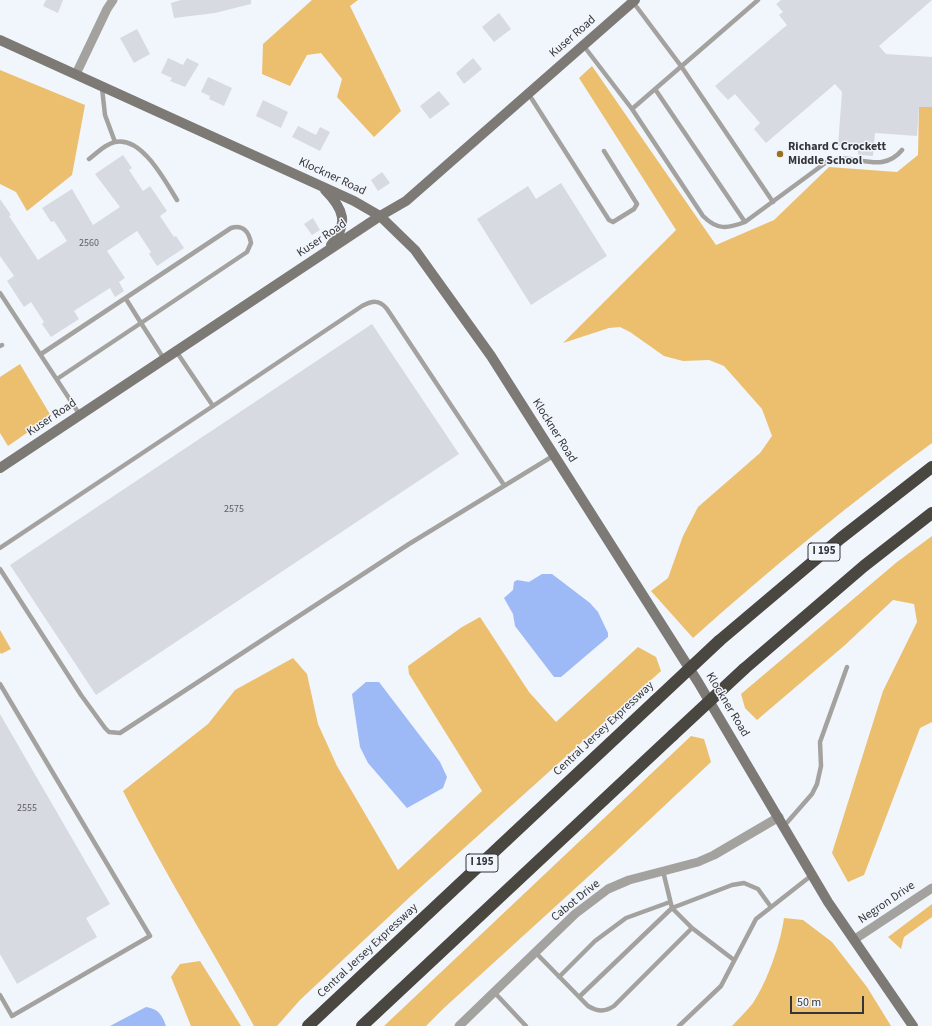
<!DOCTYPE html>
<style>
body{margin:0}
#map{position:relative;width:932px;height:1026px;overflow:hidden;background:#f1f5fc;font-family:"Source Sans 3",sans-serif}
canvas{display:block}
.scale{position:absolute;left:790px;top:996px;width:74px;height:18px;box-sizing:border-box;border:2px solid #343538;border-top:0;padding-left:5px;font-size:12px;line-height:14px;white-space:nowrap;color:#343538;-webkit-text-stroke:3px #f1f5fc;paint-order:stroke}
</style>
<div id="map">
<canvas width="932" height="1026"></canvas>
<div class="scale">50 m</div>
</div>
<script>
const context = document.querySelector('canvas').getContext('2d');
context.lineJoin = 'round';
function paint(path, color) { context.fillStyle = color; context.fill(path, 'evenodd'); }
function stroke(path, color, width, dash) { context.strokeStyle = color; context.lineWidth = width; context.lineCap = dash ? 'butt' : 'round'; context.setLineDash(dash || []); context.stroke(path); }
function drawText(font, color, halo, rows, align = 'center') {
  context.font = font + ' "Source Sans 3",sans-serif'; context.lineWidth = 3; context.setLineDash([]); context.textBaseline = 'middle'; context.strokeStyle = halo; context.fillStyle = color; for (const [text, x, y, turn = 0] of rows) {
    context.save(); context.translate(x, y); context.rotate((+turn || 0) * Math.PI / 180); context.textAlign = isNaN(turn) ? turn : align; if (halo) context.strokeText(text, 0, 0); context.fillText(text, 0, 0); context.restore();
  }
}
paint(new Path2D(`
 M312 0H358L350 6 401 111 374 137 337 97 342 79 321 53 307 55 290 86 262 74 263 44Z
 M592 66 716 245 774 220 829 167 897 172 918 155 919 107H932V443C849 504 769 570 693 638L651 591 668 578 683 536 698 507 760 453 772 436 762 409 724 366 709 360 683 361 664 356 630 332 620 327 609 328 563 343 676 230 579 78Z
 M0 70 85 105 72 175 27 211 16 192 0 184Z
 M20 364 51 416 8 446 0 433V377Z
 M932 536V722L920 728 864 875 848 882 832 853 883 691 917 622 914 604 893 600 845 645 757 720 745 708 741 694 897 562Z
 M480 617 529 692 556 722 638 647 656 657 661 671 412 895 300 1000 277 1026H254C211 947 163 871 123 791L208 724 235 690 293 658 307 674 318 724 337 766 398 870 482 791 409 674 408 666 462 627Z
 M0 630 11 649 1 654 0 652Z
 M691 736 704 739 711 762 613 854 444 1008 426 1026H384Z
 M932 904V917L904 937 901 949 888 937Z
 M784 918 803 920 832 942 867 987 891 1026H732C739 1018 747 1011 753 1003 768 980 780 945 784 918Z
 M200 961 241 1026H191L171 977 180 964Z`), '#ebbf6e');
paint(new Path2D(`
 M542 574H552L590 603 598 612 608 633V637L561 677H554L515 626 513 614 504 598 513 590 514 582 517 580 529 582Z
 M366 682H379L440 762 447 777 443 788 407 808 368 763 360 747 352 694Z
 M146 1007C159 1009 162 1015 166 1026H110Z`), '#9db9f6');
paint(new Path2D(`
 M46 0H63L58 13 43 6Z
 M181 0H251V4L215 13 174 18 171 3Z
 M781 0H932L879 46 886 54 932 57V107H919L917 136 875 133 873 156 858 155V150H853L854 147 838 146 842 92 835 84 766 143 754 129 760 123 735 94 728 100 715 86 787 25 779 15 783 12 776 4Z
 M499 13 511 29 494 42 482 27Z
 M137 29 150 54 134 63 120 38Z
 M168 58 183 65 187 58 199 64 185 87 170 81 172 78 161 73Z
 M473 58 482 69 464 84 456 73Z
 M208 77 232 88 224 106 209 99 210 96 201 92Z
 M439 91 450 104 430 119 420 106Z
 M263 100 288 112 281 128 256 116Z
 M298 126 316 135 320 127 330 132 320 151 292 137Z
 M123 155 132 168 129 170 143 191 150 186 167 211 160 216 174 237 176 236 184 248 157 266 149 254 151 252 137 231 107 251 125 278 119 282 124 291 115 297 110 288 74 311 79 319 51 337 42 324 44 322 31 302 24 307 7 281 14 276 0 256V199L11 215 9 216 38 260 67 241 54 221 51 222 42 208 72 189 93 225 120 207 95 174Z
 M382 172 390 183 378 191 371 180Z
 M561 183 607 256 531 305 477 219 528 186 536 199Z
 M313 218 320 230 312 235 304 224Z
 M372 324 459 454 96 695 10 565Z
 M0 714 110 904 86 918 97 937 17 984 0 954Z`), '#d7dae1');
stroke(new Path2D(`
 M633 2 681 66 773 202
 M583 45 632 109 703 216C717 230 727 229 745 222L828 161C853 151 881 176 902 150
 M102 88 105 115 115 142
 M655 89 745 222
 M528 93 609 220 613 222 634 209 637 204 604 151
 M632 109 758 0
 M89 159C97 153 105 144 115 142 142 136 165 181 177 200
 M0 293 80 415
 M0 346 2 345
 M41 354 231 228C243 224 249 232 251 243L247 252 141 323 164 359
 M57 379 141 323 126 299
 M213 406 362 306C372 301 379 299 387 309L504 485
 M0 548 213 406 176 351
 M0 569 81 695 105 728 109 732 120 733 409 544 553 456
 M0 684 150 936 12 1016 0 995
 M784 826 812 794 817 784 821 766 820 742 847 667
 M692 928 672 908 732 885 744 883 758 889 771 907
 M535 952 588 1006C598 1012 605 1012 614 1006L692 928 734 960
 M559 977 595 941 626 918 670 902
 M494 992 526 1026
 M579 997 672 908 663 871
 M679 1026 721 986 756 919 812 875`), '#a4a29f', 4.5);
stroke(new Path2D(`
 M76 74 107 9 113 0
 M855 939 932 888
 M459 1026 575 914 608 889 629 880 698 862 714 855 779 817`), '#a4a29f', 9);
stroke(new Path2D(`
 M0 40 354 201 380 216 415 250 491 356 698 682 828 902 913 1026
 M325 190C344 209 349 224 331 245
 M0 468 380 216 406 201 635 0`), '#7d7a76', 10);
stroke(new Path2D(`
 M719 641 841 538 932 467
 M744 669 864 566 932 513
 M308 1026 655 701
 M362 1026 673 735`), '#4a4741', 12);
stroke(new Path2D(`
 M655 701 719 641
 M673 735 744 669`), '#4a4741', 12);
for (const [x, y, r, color] of [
 [780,154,4,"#99721e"]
]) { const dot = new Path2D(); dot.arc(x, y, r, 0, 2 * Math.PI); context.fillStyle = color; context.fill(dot); stroke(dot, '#f1f5fc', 1.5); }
drawText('10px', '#5d5e62', null, [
 ["2560",89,244],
 ["2575",234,510],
 ["2555",27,809]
]);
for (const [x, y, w] of [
 [824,552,32],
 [482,863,32]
]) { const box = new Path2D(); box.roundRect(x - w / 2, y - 9, w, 18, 3); context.fillStyle = '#f1f5fc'; context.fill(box); stroke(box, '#343538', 1); }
drawText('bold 11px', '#343538', null, [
 ["I 195",824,552],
 ["I 195",482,863]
]);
drawText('12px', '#343538', '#f1f5fc', [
 ["Kuser Road",573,37,-41],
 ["Klockner Road",332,177,25],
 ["Kuser Road",322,239,-34],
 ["Kuser Road",52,418,-34],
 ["Klockner Road",554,431,58],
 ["Klockner Road",727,705,59],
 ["Central Jersey Expressway",604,729,-43],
 ["Cabot Drive",576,901,-39],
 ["Negron Drive",887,903,-34],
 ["Central Jersey Expressway",368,951,-43]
]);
drawText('bold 12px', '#343538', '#f1f5fc', [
 ["Richard C Crockett",788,147],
 ["Middle School",788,161]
], 'left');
</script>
